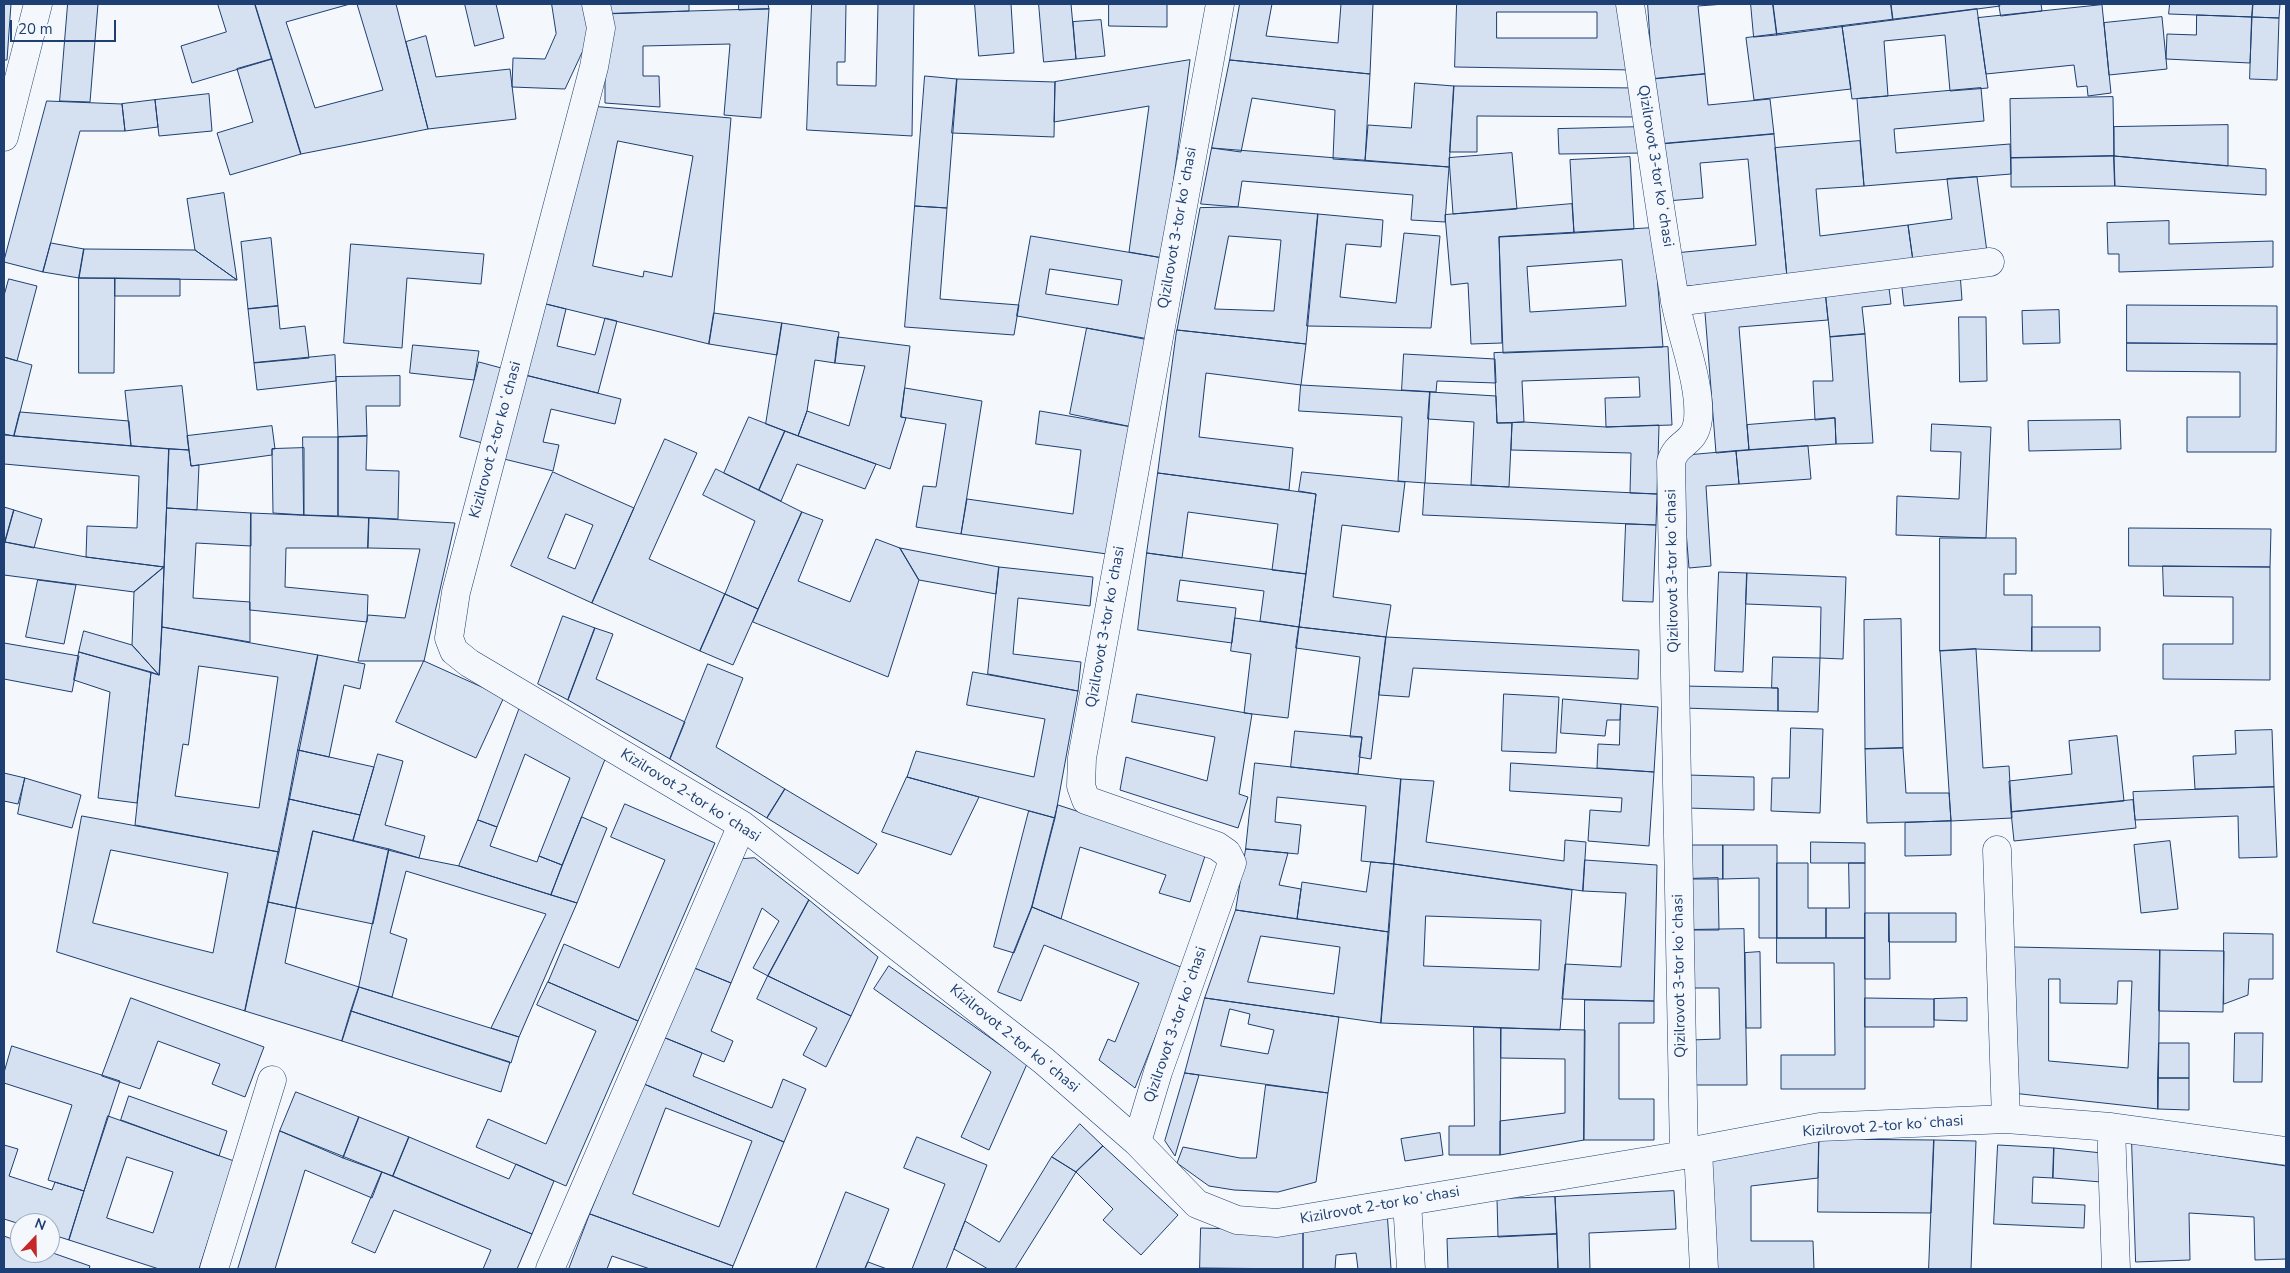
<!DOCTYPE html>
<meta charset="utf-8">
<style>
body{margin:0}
#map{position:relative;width:2290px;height:1273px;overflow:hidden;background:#f4f7fb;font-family:"Nunito Sans",sans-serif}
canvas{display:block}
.frame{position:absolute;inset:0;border:5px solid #1d3f73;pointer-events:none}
.north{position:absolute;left:10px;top:1213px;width:50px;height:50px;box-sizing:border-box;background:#f4f7fb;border:1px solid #9eadc5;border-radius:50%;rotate:21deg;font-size:14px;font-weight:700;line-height:20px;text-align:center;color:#1d3f73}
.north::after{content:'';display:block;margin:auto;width:18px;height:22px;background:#c62828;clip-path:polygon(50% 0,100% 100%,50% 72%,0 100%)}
.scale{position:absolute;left:10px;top:20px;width:106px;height:22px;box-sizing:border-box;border:2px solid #1d3f73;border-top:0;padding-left:6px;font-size:15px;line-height:18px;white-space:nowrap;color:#1d3f73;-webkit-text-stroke:4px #f4f7fb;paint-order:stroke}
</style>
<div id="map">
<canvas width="2290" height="1273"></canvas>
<div class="frame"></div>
<div class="north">N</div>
<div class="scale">20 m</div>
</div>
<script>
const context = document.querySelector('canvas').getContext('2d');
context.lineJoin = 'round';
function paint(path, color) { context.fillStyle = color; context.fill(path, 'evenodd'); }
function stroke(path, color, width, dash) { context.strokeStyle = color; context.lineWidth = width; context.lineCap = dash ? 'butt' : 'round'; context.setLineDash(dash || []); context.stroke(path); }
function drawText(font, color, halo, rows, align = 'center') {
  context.font = font + ' "Nunito Sans",sans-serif'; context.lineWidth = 4; context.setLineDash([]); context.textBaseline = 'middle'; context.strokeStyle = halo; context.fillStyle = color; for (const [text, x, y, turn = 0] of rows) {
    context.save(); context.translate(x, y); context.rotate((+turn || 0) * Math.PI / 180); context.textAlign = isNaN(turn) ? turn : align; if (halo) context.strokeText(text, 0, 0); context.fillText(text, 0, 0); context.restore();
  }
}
const building = new Path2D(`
 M4 4H11L7 60H4Z
 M68 4H98L90 102 60 101Z
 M218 4H255L272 59 192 83 181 46 226 32Z
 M255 4H350L286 22 315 108 383 90 357 4H396L428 129 301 154Z
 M465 4H496L504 38 475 46Z
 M552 4H590L593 29 565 89 512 87 513 58 545 59 556 34Z
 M603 4H689V11L605 14Z
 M739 4H768L769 9 739 10Z
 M812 4H846L845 62H837V85L876 86 878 4H914L912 136 807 130Z
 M975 4H1011L1014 53 979 56Z
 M1039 4H1071L1076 59 1044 62Z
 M1109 4H1167V27L1109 26Z
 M1240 4H1272L1266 36 1338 43 1341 4H1373L1370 74 1230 60Z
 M1457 4H1625L1633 70 1455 67ZM1497 12H1597V38H1497Z
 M1648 4H1725L1698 6 1705 74 1653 79Z
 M1751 4H1773L1777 35 1754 37Z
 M1773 4H1891L1893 20 1777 35Z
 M1891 4H1999L2000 6 1893 20Z
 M1999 4H2041L2042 11 2001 16Z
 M2170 4H2253L2252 17 2169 14Z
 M2253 4H2280L2279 18 2252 17Z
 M2102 5 2111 93 2088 96 2087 86 2077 87 2074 65 1986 74 1978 18Z
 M769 9 761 118 724 115 730 44 643 46V76H659L660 107 605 103V14Z
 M1977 9 1988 88 1950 91 1945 35 1884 41 1888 96 1852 99 1842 26Z
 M2197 15 2252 17 2250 63 2166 59 2167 34 2196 35Z
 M2162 17 2167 69 2109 75 2104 23Z
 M2252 17 2279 18 2277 80 2250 79Z
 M1101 20 1105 56 1076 59 1073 22Z
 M1842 26 1851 89 1754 100 1746 38Z
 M426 36 436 77 510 69 516 119 428 129 406 42Z
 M272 59 301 154 230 175 217 133 253 122 237 69Z
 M1190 60 1163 258 1129 252 1149 106 1054 122 1055 82Z
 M1230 60 1370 74 1365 161 1333 159 1335 110 1252 98 1241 152 1212 148Z
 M1705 74 1708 105 1770 99 1774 134 1661 144 1653 79Z
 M925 76 957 79 947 208 915 206Z
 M957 79 1055 82 1054 137 952 133Z
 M1415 83 1454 86 1449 167 1365 161 1368 125 1411 128Z
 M1454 86 1637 88V117L1477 116V152H1450Z
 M1981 88 1984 121 1894 129 1896 153 2010 144 2011 174 1864 186 1857 99Z
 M209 94 212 131 159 136 155 100Z
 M2113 97 2114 156 2011 158 2010 99Z
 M155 100 158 127 125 131 122 104Z
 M47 101 122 104 125 131H80L43 272 4 262Z
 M590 106 731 118 714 313 709 344 542 303ZM618 141 693 156 672 277 644 271 643 277 593 266Z
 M2228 125V166L2114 156V127Z
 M1642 127 1643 153 1559 154 1558 129Z
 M1774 134 1787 277 1678 287 1675 253 1756 245 1748 159 1700 163 1703 198 1667 201 1661 144Z
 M1860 141 1864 186 1816 189 1820 236 1908 225 1913 261 1787 277 1775 148Z
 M1212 148 1449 167 1445 222 1411 220 1413 195 1242 181 1238 207 1201 204Z
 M1512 153 1517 209 1453 214 1449 158Z
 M2114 156 2266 169V195L2115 186Z
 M2114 156 2115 186 2011 187V158Z
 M1630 157 1634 229 1574 233 1570 160Z
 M1977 177 1987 252 1913 261 1908 225 1952 219 1947 179Z
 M224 193 237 280 195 250 187 199Z
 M1572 204 1574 233 1499 237 1502 343 1471 344 1468 283 1451 285 1445 215Z
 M915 206 947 208 940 299 1019 305 1014 335 905 327Z
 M1238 207 1318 214 1306 344 1177 330 1200 208ZM1229 236 1281 240 1274 311 1215 309Z
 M1318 214 1383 220 1381 247 1346 244 1340 297 1396 303 1404 233 1440 236 1431 328 1307 326Z
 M2169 221V244L2273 241V267L2119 272V254H2108L2107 223Z
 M1653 228 1663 347 1503 353 1499 237ZM1622 260 1626 306 1530 312 1527 267Z
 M1031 236 1163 258 1149 339 1017 316ZM1050 269 1122 280 1118 305 1046 294Z
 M271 238 278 306 248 309 241 242Z
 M51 243 84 249 79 278 43 272Z
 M351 244 484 254 481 284 407 278 402 348 344 343Z
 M84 249 195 250 237 280 79 278Z
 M1960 273 1962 300 1904 306 1901 279Z
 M79 278H115L114 373H79Z
 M115 278 180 279V296H115Z
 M9 279 37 286 17 361 4 357V296Z
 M1888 280 1891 304 1862 307 1865 334 1830 337 1825 290Z
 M1825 290 1828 320 1739 327 1749 450 1716 453 1704 300Z
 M542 303 566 309 557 346 595 355 605 318 617 321 598 393 525 375Z
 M2127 305 2277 306V344L2127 343Z
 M278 306 280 329 305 326 309 358 254 363 248 309Z
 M2059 310 2060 343 2023 344 2022 311Z
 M714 313 782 323 777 355 709 344Z
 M1959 317H1986L1987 381 1960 382Z
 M782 323 839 332 835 363 815 360 807 411 798 436 766 424Z
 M1087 328 1149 340 1132 427 1070 414Z
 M1177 330 1306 344 1301 385 1206 373 1199 437 1293 448 1289 490 1158 473Z
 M1865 334 1873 443 1836 444 1835 418 1815 420 1813 381H1833L1830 337Z
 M838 337 910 346 901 417 906 418 890 469 798 436 807 411 849 426 865 366 835 363Z
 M2127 343 2277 344 2276 452H2187V417H2240V372L2127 371Z
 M413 345 479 351 474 380 410 373Z
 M1668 347 1672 425 1606 427 1605 398 1640 397 1639 377 1522 381 1524 422 1497 423 1494 353Z
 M1404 354 1495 359 1496 383 1437 381 1436 392 1402 390Z
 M335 355 336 381 257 390 254 363Z
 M4 357 32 365 14 436 4 434Z
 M479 362 505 369 486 444 460 437Z
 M525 375 621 399 615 424 551 409 543 442 559 445 553 471 504 459Z
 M400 376V406H366L367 436 338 437 336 377Z
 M1301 385 1430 392 1425 483 1398 481 1402 417 1299 411Z
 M182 386 189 450 131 446 125 391Z
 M905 388 982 401 961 534 916 527 923 486 936 487 946 424 901 417Z
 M1430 392 1496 396 1497 423H1512L1509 487 1471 485 1474 422 1428 419Z
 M1040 411 1132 427 1107 554 961 534 967 499 1073 514 1081 450 1036 444Z
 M20 412 129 421 131 446 14 436Z
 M749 417 785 431 759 490 724 473Z
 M1835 418 1836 444 1749 450 1747 425Z
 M2120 420 2121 449 2029 451 2028 421Z
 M1524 422 1606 427 1659 425 1657 494 1630 493 1631 453 1511 450 1512 423Z
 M1932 424 1991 427 1986 538 1896 535 1897 496 1959 499 1961 452 1931 451Z
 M272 426 275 449H272V455L191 466 187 436Z
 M785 431 876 464 865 489 797 464 781 501 759 490Z
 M4 435 169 449 164 567 86 557 87 526 137 528 139 476 4 464Z
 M367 436 366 470 399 471 398 519 338 516V437Z
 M303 437H338V516L304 515Z
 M665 439 697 453 649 559 725 594 700 651 592 603Z
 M1808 446 1811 479 1739 484 1736 451Z
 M304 448V515L273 513 272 449Z
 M169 449 189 450 191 466 199 465 197 510 167 508Z
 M1736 451 1739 484 1706 486 1711 566 1689 568 1680 456Z
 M716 469 802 512 758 609 725 594 755 521 703 495Z
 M553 472 634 508 592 603 511 566ZM566 514 593 525 575 569 548 558Z
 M1302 472 1405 482 1399 532 1342 525 1333 597 1391 605 1386 637 1299 627 1316 494 1299 491Z
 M1158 473 1316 494 1306 574 1272 570 1278 524 1188 512 1182 558 1147 553Z
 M1425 483 1657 494 1656 525 1423 515Z
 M4 507 14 510 5 542H4Z
 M167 508 251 513V546L196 543 193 598 250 602V642L162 627Z
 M14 510 42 519 34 548 5 542Z
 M802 512 823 520 798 581 850 602 876 539 900 548 919 580 888 677 753 622Z
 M251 513 369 518 368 548H286L285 587 368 595 367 622 250 610Z
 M369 518 455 523 424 661H358L368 615 405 618 420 549 368 548Z
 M1626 524 1656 525 1653 602 1623 601Z
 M2129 528 2271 529 2270 567 2129 566Z
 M1940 538H2016V574H2004V595H2032V651L1976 649 1940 651Z
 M5 542 86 557 164 567 134 592 4 575Z
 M900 548 999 567 996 594 919 580Z
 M1147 553 1306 574 1299 627 1260 621 1264 591 1180 580 1177 601 1236 608 1232 643 1138 630Z
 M2163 566 2270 567V680L2163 679V644H2233V597L2164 596Z
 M164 567 162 627 159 675 132 645 134 592Z
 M999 567 1093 577 1090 606 1018 598 1013 654 1081 662 1078 691 988 674Z
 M1719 572 1747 573 1743 672 1715 671Z
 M1747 573 1846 577 1843 659 1820 658 1821 607 1746 604Z
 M38 580 76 585 64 644 26 637Z
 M725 594 758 609 733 665 700 651Z
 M563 616 595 628 568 700 538 684Z
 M1235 618 1299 627 1288 718 1244 713 1251 654 1231 651Z
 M1901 619 1903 748 1865 749 1864 620Z
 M162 627 318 655 279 852 135 825 151 672 159 675ZM199 666 278 677 259 808 175 796 183 744 188 745Z
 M1299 627 1386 637 1371 759 1359 757 1362 737H1350L1360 657 1296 648Z
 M2032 627H2100V651H2032Z
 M595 628 613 634 596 679 685 722 670 759 568 700Z
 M84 631 132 645 159 675 79 652Z
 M1386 637 1639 650 1638 679 1413 668 1409 697 1379 695Z
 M4 643 79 656 72 692 4 679Z
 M1976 649 1983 768 2009 766 2012 818 1951 821 1940 651Z
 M79 652 151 672 137 803 98 798 110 692 74 680Z
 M318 655 365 664 360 689 344 685 329 757 298 750Z
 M1773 657 1820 658 1818 712 1778 711V688H1772Z
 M424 661 504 697 476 758 396 722Z
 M708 664 743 678 716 747 785 789 767 818 670 759Z
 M973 672 1078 691 1055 818 907 777 916 751 1034 777 1045 719 967 705Z
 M1683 686 1778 688V711L1683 708Z
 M1137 694 1252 714 1239 794 1248 797 1238 828 1120 790 1126 757 1207 781 1215 737 1132 722Z
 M1504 694 1559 697 1556 753 1502 751Z
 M1563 699 1621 704 1620 720H1607L1605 736 1561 733Z
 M1621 704 1658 707 1654 772 1597 768 1598 744 1619 745Z
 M520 707 608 752 562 865 539 856 570 778 525 754 497 827 478 820Z
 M1791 728 1823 729 1820 813 1771 811 1772 778H1789Z
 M2272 730 2274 787 2195 789 2193 756 2236 754 2235 731Z
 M1295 731 1362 737 1358 774 1291 767Z
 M2117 736 2124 801 2011 812 2009 781 2072 774 2069 741Z
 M1903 748 1906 793H1949L1951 821 1867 823 1865 749Z
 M298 750 374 767 360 815 289 799Z
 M378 754 403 761 385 825 425 836 419 858 353 841Z
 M1255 763 1401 779 1394 864 1361 861 1366 806 1277 797 1275 822 1301 825 1298 854 1246 849Z
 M1511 763 1654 772 1649 846 1588 841 1590 810 1621 812 1622 798 1510 791Z
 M4 773 25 778 18 804 4 801Z
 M1688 775 1754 777V810L1687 808Z
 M907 777 979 797 951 855 882 832Z
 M25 778 81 795 72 828 18 814Z
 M1401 779 1434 781 1426 842 1564 861 1565 840 1586 842 1583 891 1394 864Z
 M2274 787 2277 857 2239 858 2238 816 2135 820 2133 792Z
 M785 789 877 844 858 874 767 818Z
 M289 799 360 815 353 841 313 831 296 908 268 902Z
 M2133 800 2136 828 2014 841 2011 812Z
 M625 804 715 843 638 1021 548 982 564 944 619 968 665 860 611 837Z
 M1058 805 1206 853 1190 902 1159 893 1166 875 1080 847 1061 919 1032 907Z
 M1029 811 1055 818 1032 907 1014 953 994 947Z
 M82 816 279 852 245 1011 57 952ZM111 850 228 873 213 953 93 923Z
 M582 817 607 828 577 903 551 895Z
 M478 820 497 827 490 846 537 862 539 856 562 865 551 895 459 866Z
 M1951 821V855L1905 856V823Z
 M313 831 389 849 373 924 296 908Z
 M2170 841 2178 909 2141 913 2134 845Z
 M1811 842 1865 843V863H1811Z
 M1686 845H1723V879H1686Z
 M1723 845H1777V938H1759V878L1723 879Z
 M389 849 419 858 459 866 577 903 519 1037 491 1028 546 914 406 871 390 933 407 939 392 997 359 987Z
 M1246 849 1288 853 1279 885 1301 889 1297 919 1236 910Z
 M755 858 809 900 768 976 753 968 779 921 762 908 731 983 692 967 742 859Z
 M1585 860 1657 865 1654 1001 1562 999 1565 964 1621 967 1626 893 1583 891Z
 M1371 862 1394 864 1389 932 1297 919 1302 882 1366 892Z
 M1777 863H1808V908H1826V938H1777Z
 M1849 863H1865V938H1826V908H1849Z
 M1394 864 1572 890 1560 1030 1381 1023ZM1426 916 1541 920 1539 970 1424 966Z
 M1718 878 1719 930H1687L1686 879Z
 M809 900 878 957 851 1016 768 976Z
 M268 902 296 908 285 963 359 987 342 1041 245 1011Z
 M1032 907 1183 968 1135 1088 1099 1060 1108 1039 1115 1042 1139 983 1044 945 1021 1001 998 992Z
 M1236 910 1389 932 1381 1023 1205 998ZM1261 936 1340 947 1334 994 1248 982Z
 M1865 913H1889L1890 979H1865Z
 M1889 913H1956V942H1889Z
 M1744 929 1747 1085H1690V1040L1720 1039 1719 988H1688L1687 930Z
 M2224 933 2273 934V979H2249L2248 995 2224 1004Z
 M1777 938H1865V1089H1781V1055H1835L1834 963H1777Z
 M2014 947 2160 950 2158 1109 2012 1093ZM2049 979H2060V1003L2117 1004 2118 981H2132L2128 1068 2049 1061Z
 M2160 950 2224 951 2223 1012 2159 1011Z
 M1760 952 1761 1028H1746L1745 953Z
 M889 966 1027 1064 989 1150 961 1137 991 1072 874 989Z
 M692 967 731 983 711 1031 733 1041 724 1062 663 1037Z
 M768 976 851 1016 826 1067 803 1055 817 1028 757 999Z
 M548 982 638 1021 566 1186 476 1147 488 1119 546 1144 596 1031 537 1005Z
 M359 987 519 1037 511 1063 351 1011Z
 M131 998 264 1047 245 1097 212 1084 220 1064 158 1041 140 1089 102 1076Z
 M1205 998 1339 1017 1328 1093 1185 1073ZM1230 1009 1250 1014 1248 1024 1274 1030 1268 1054 1221 1046Z
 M1865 998 1934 999V1027H1865Z
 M1967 998V1021L1934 1020V999Z
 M1585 1000 1654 1001V1023H1619V1099H1654V1140H1584Z
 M351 1011 510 1062 501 1092 342 1041Z
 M1474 1027 1501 1028 1500 1155H1449V1126H1474Z
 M1501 1028 1585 1030 1584 1140 1500 1155V1121L1565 1113V1059L1501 1058Z
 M2235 1033H2263L2262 1082H2234Z
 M663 1037 702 1053 693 1076 772 1108 783 1079 806 1089 784 1142 644 1084Z
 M2159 1043H2189V1078H2158Z
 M12 1046 120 1081 84 1191 48 1180 72 1105 4 1083V1073Z
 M1185 1073 1199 1075 1175 1156 1165 1141Z
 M2158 1078H2189V1110L2158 1109Z
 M644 1084 784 1142 733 1266 590 1214ZM666 1108 752 1141 719 1227 633 1194Z
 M1266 1085 1328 1093 1316 1182 1278 1192 1234 1190 1209 1186 1177 1163 1183 1147 1240 1158H1256Z
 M296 1092 359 1117 343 1158 280 1131Z
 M129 1096 227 1131 219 1156 121 1120Z
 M108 1116 234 1161 199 1269H159L69 1240ZM127 1157 173 1172 153 1233 107 1218Z
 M359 1117 409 1137 393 1176 343 1158Z
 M1080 1124 1103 1146 1076 1172 1052 1157Z
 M280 1131 382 1172 372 1198 305 1170 275 1269H238Z
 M1440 1133 1443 1155 1405 1161 1401 1139Z
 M409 1137 509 1179 516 1164 554 1181 532 1234 393 1176Z
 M917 1137 987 1165 946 1269H912L945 1184 904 1168Z
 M1819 1139 1934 1140 1931 1213 1818 1212Z
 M1819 1139 1818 1178 1751 1186V1241H1813L1814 1269H1713L1712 1156Z
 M1934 1140 1976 1141 1971 1269H1929Z
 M2132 1143 2286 1166V1259L2255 1260 2254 1217 2189 1213 2190 1260 2136 1262Z
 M4 1145 18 1149 9 1176 52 1190 55 1182 84 1191 69 1240 50 1234V1223L20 1224 4 1219Z
 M1998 1145 2054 1148 2053 1178 2033 1177 2032 1203 2085 1205 2084 1228 1994 1224Z
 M1103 1146 1178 1215 1141 1255 1103 1220 1113 1209 1076 1172Z
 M2054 1148 2102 1153 2101 1182 2053 1178Z
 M1052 1157 1076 1172 1015 1269H988L954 1249 965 1221 999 1242Z
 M382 1172 532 1234 517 1269H483L491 1250 394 1210 375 1253 352 1243Z
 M1674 1191 1676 1229 1589 1233 1590 1269H1558L1555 1197Z
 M846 1192 889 1209 865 1269H816Z
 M1555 1197 1557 1234 1498 1237 1497 1199Z
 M1387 1211 1391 1269H1358L1356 1253 1336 1255 1335 1269H1303V1231Z
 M590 1214 733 1266 732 1269H650L612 1256 607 1269H569Z
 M1201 1228 1303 1231V1269L1200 1268Z
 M1557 1234 1558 1269H1448L1447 1239Z
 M4 1236 20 1242V1253L50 1252 90 1266 89 1269H4Z
 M868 1262 887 1269H865Z`);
paint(building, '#d5e0f0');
stroke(building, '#1d3f73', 1);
const minor = new Path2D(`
 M596 4 601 28 594 67 456 592 449 638 454 651 469 663 742 825 1044 1061 1137 1142 1197 1204 1237 1220 1277 1223 1684 1155 1698 1150 1820 1127 2006 1119 2111 1127 2286 1151
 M1630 4C1645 102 1658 202 1675 300 1681 336 1701 383 1698 419 1695 446 1677 440 1671 462L1684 1155
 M1675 302 1990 262
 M1997 850 2006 1119
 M2111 1127 2116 1269
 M1137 1142 1158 1072 1232 863 1227 853 1217 846 1086 800 1081 786 1082 758 1220 4
 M1698 1150 1704 1269
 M1407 1201 1411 1269
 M214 1269 272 1080
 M550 1269 742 825`);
const secondary = new Path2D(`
 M4 137 38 4`);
stroke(minor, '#1d3f73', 29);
stroke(secondary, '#1d3f73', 29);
stroke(minor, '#f4f7fb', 28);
stroke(secondary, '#f4f7fb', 28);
drawText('15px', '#1d3f73', '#f4f7fb', [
 ["Qizilrovot 3-tor koʻchasi",1655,166,81],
 ["Qizilrovot 3-tor koʻchasi",1178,228,-80],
 ["Kizilrovot 2-tor koʻchasi",496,440,-75],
 ["Qizilrovot 3-tor koʻchasi",1673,571,-91],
 ["Qizilrovot 3-tor koʻchasi",1106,627,-80],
 ["Kizilrovot 2-tor koʻchasi",690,796,32],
 ["Qizilrovot 3-tor koʻchasi",1680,976,-91],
 ["Qizilrovot 3-tor koʻchasi",1176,1025,-71],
 ["Kizilrovot 2-tor koʻchasi",1014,1039,39],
 ["Kizilrovot 2-tor koʻchasi",1883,1127,-4],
 ["Kizilrovot 2-tor koʻchasi",1380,1206,-10]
]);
</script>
